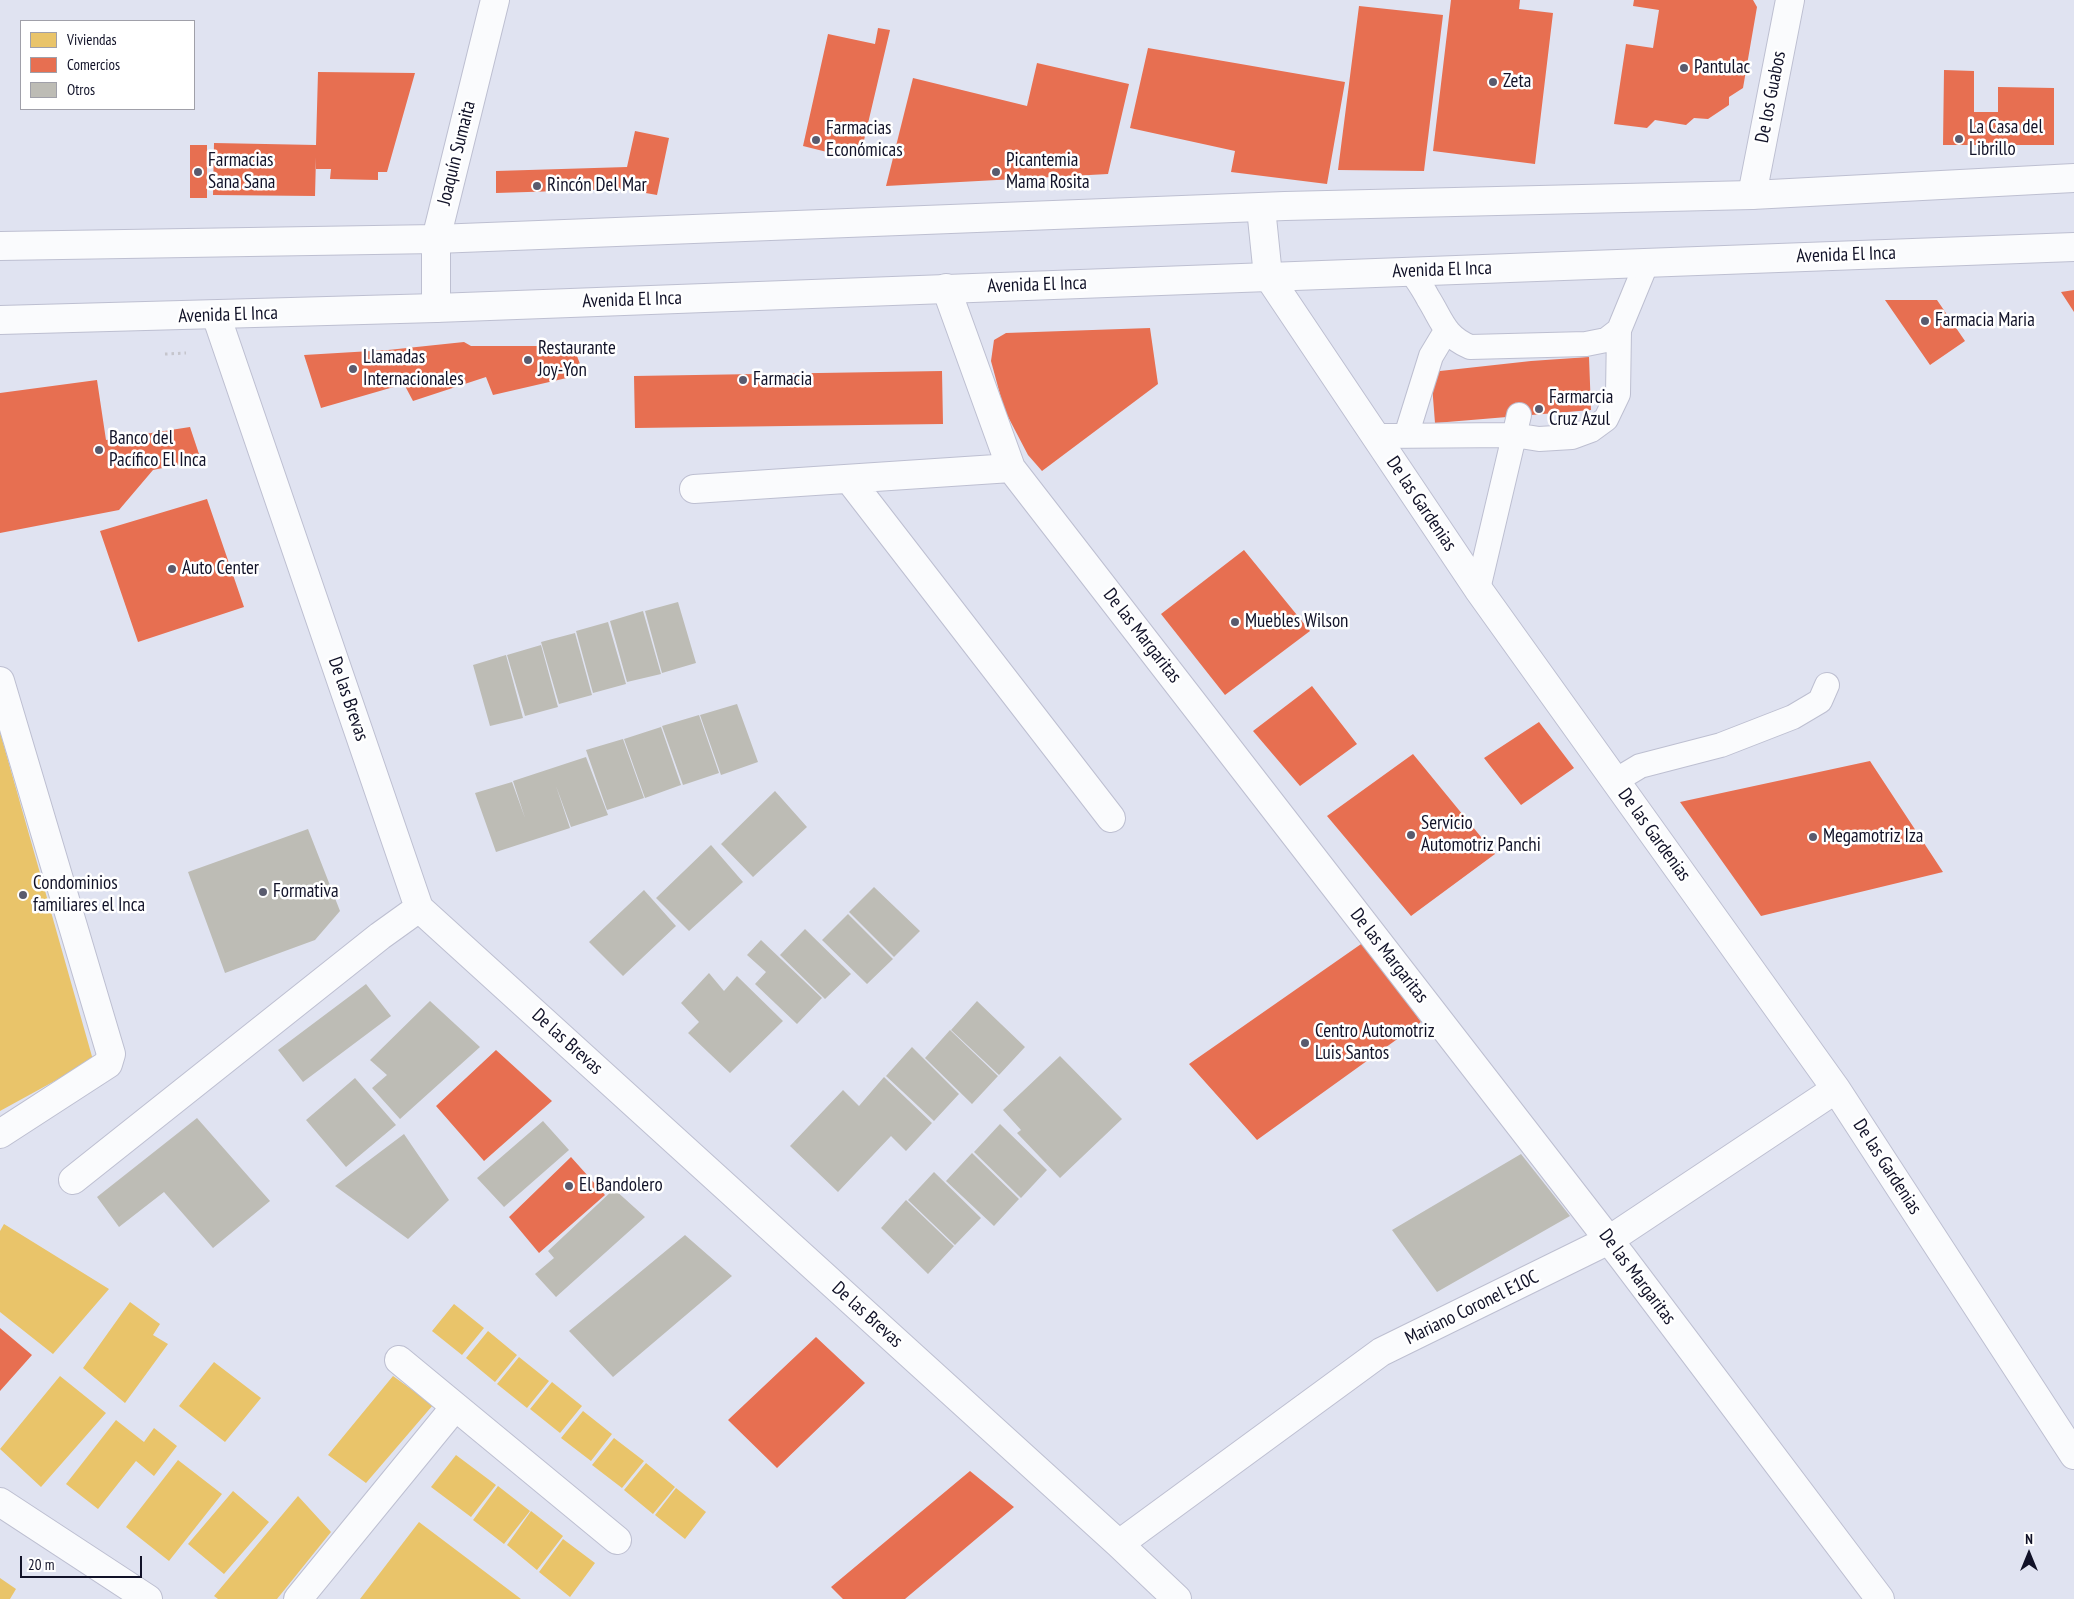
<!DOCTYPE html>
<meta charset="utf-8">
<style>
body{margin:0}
#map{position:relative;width:2074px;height:1599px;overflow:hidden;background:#e0e3f1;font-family:"PT Sans Narrow",sans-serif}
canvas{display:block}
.legend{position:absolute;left:20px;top:20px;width:175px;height:90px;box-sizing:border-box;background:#fff;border:1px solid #a0a0a9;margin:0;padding:6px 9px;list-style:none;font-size:15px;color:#111228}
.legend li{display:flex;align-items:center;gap:10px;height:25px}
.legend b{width:25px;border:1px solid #a0a0a9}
.north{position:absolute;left:2004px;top:1529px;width:50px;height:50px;-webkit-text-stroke:4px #fff;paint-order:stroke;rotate:0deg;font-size:14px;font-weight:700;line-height:20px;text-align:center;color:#111228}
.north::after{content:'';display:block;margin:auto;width:18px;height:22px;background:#111228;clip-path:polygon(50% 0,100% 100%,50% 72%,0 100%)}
.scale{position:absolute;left:20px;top:1556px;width:122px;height:22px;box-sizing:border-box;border:2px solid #111228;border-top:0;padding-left:6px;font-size:15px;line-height:18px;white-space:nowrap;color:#111228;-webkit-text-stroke:4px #fff;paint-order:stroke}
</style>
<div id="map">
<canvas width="2074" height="1599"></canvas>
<ul class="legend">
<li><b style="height:14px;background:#e9c46a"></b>Viviendas</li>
<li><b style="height:14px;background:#e76f51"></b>Comercios</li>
<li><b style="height:14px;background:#bdbcb5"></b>Otros</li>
</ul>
<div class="north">N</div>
<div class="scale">20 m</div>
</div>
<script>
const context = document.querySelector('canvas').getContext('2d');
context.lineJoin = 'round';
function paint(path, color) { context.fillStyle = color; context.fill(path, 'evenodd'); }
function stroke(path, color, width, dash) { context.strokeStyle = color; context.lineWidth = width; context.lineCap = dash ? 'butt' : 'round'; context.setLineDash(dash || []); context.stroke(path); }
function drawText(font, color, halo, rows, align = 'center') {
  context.font = font + ' "PT Sans Narrow",sans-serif'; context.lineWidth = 5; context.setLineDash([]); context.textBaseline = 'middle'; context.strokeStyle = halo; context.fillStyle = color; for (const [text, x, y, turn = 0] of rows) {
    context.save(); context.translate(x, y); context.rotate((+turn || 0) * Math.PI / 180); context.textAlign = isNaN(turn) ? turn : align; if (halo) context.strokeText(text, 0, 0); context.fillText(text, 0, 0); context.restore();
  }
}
paint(new Path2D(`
 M0 732 93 1060 0 1111Z
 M4 1224 109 1289 53 1354 0 1312V1231Z
 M130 1302 160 1324 153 1335 168 1344 125 1403 83 1368Z
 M454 1304 484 1328 462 1355 432 1331Z
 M488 1331 517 1355 495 1382 466 1358Z
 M519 1357 549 1381 527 1408 497 1384Z
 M214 1362 261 1398 225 1442 179 1406Z
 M60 1376 106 1413 41 1487 0 1449Z
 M393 1376 433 1405 366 1483 328 1455Z
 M552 1382 582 1406 560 1433 530 1409Z
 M583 1411 612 1434 591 1461 561 1438Z
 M116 1420 144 1442 154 1428 177 1446 154 1476 136 1461 98 1509 66 1484Z
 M614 1438 644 1461 622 1488 592 1465Z
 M456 1455 496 1485 471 1517 431 1487Z
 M178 1460 222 1494 169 1561 126 1527Z
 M646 1463 675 1487 653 1514 624 1490Z
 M498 1486 530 1511 504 1544 473 1520Z
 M676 1488 706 1512 685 1539 655 1515Z
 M233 1491 269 1522 224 1574 188 1544Z
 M298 1496 331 1532 277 1599H218L214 1596Z
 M531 1511 563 1536 537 1570 507 1545Z
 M419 1522 521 1599H360Z
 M563 1539 595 1563 570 1597 539 1572Z
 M0 1578 16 1589 10 1599H0Z`), '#e9c46a');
paint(new Path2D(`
 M1451 0H1520L1519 9 1553 13 1535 164 1433 151Z
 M1634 0H1753L1757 7 1743 88 1729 97V105L1708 119 1694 118 1686 125 1655 120 1647 128 1614 124 1626 44 1653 48 1659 10 1633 6Z
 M1359 6 1443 15 1424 171 1338 170Z
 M878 28 890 30 861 153 851 151 831 153 803 146 828 34 875 44Z
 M1148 48 1345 82 1327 184 1231 172 1235 151 1130 128Z
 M1037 63 1129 84 1108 174 886 186 913 78 1027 106Z
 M1944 70 1974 71V112H1998V87L2054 88V145H1943Z
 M318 72 415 73 387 172H378V180L330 179 331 169H316V157L315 196 213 195 214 143 316 145Z
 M635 131 669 138 657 195 623 189 496 193V171L627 167Z
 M190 145H207V198H190Z
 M2074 290V312L2061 292Z
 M1885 300H1937L1965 341 1930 365Z
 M1150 328 1158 384 1042 471 1028 455 1004 409 991 361 994 340 1006 333Z
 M464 342 471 346H573L584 374 493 395 486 377 413 401 404 384 321 408 304 355 388 350Z
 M1589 357 1591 410 1435 423 1431 372 1531 361Z
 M942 371 943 424 635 428 634 376Z
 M97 380 106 440 190 427 201 460 153 470 119 510 0 533V393Z
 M207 499 244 607 138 642 100 531Z
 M1244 550 1310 631 1225 695 1161 614Z
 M1312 686 1357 744 1300 786 1253 731Z
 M1539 722 1574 768 1521 805 1484 758Z
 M1413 754 1495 854 1411 916 1327 816Z
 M1870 761 1943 872 1761 916 1680 802Z
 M1364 942 1421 1022 1257 1140 1189 1064Z
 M496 1050 552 1101 484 1161 436 1106Z
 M571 1157 605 1195 539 1253 509 1217Z
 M0 1328 32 1355 0 1391Z
 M816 1337 865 1383 777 1468 728 1420Z
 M970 1471 1014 1507 905 1599H843L831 1587Z`), '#e76f51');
paint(new Path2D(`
 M678 602 696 663 662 673 645 611Z
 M643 611 661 674 627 682 610 621Z
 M608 622 626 684 593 693 576 631Z
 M575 633 592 695 559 704 541 642Z
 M541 645 558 707 525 716 507 655Z
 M506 655 523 718 490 726 473 665Z
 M737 704 758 762 721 775 700 715Z
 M699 715 719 773 683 785 662 726Z
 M661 727 681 785 645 798 624 739Z
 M623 739 644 798 607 810 586 750Z
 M586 757 608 815 571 827 556 786 570 828 496 852 475 793 512 782 525 818 513 781Z
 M775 791 807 827 753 877 721 844Z
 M308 829 340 911 315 940 225 973 188 872Z
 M711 845 743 882 689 931 656 898Z
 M874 887 920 931 894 957 849 912Z
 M644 890 676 926 623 976 589 942Z
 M848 914 893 959 867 984 822 940Z
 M805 929 851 974 825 999 780 955Z
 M761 940 822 998 797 1024 755 984 766 972 747 955Z
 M709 973 724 991 737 976 783 1021 730 1073 688 1033 699 1022 681 1003Z
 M366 984 391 1016 303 1082 278 1050Z
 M430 1001 480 1047 400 1119 372 1088 387 1075 370 1060Z
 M977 1001 1025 1047 999 1075 951 1030Z
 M950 1030 998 1076 972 1104 925 1058Z
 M912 1047 959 1094 934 1121 886 1076Z
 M1060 1056 1122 1119 1060 1178 1017 1133 1021 1130 1003 1110Z
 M884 1077 932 1123 906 1151 891 1136 838 1192 790 1146 843 1090 859 1106Z
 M355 1078 396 1125 346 1167 306 1120Z
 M197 1118 270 1201 213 1248 164 1192 119 1227 97 1197Z
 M543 1121 569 1150 504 1207 477 1178Z
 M1000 1124 1047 1170 1021 1198 974 1152Z
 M404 1134 449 1200 408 1239 335 1186Z
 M972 1153 1019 1199 994 1226 946 1181Z
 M1521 1154 1570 1216 1437 1292 1392 1230Z
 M934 1172 981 1218 955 1245 908 1200Z
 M614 1189 645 1217 556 1297 535 1274 554 1258 548 1251Z
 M906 1200 954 1246 928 1274 881 1228Z
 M685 1235 732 1276 613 1377 569 1331Z`), '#bdbcb5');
const lane = new Path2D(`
 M1411 271C1417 280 1423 288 1428 298 1442 320 1444 336 1470 347L1586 344 1606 340 1619 330 1647 262
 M1375 436 1514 435 1539 439 1572 437 1591 430 1606 419 1618 394 1619 330
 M1406 436 1431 356 1446 331
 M1478 589 1519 415
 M1615 781 1640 766 1721 745 1793 717 1820 701 1827 685`);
const street = new Path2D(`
 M1752 195 1790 0
 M1261 208 1268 276 1478 589 1836 1089 2074 1455
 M946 288 1011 468 1622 1257 1880 1599
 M436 308V239L495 0
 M216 315 419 908 1119 1544 1177 1599
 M849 479 1111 818
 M694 489 1011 468
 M0 681 111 1054 108 1064 0 1134
 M73 1180 380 936 419 908
 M399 1360 617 1540
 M0 1502 148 1599
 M1119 1544 1381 1352 1609 1240 1836 1089
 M298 1599 455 1407`);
const secondary = new Path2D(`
 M0 246 436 239 1285 206 1752 195 2074 178
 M0 320 436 308 2074 247`);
stroke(lane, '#bdbfd1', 26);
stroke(street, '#bdbfd1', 30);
stroke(secondary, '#bdbfd1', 30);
stroke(new Path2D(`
 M165 354 186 353`), '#c5c5cc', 3, [2.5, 4]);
stroke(lane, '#fafbfd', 24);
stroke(street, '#fafbfd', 28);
stroke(secondary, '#fafbfd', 28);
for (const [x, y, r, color] of [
 [1684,68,5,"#595b6e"],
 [1493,82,5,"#595b6e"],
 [1959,139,5,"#595b6e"],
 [816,140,5,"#595b6e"],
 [198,172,5,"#595b6e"],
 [996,172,5,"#595b6e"],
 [537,186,5,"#595b6e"],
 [1925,321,5,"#595b6e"],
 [528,360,5,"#595b6e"],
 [353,369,5,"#595b6e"],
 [743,380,5,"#595b6e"],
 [1539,409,5,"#595b6e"],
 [99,450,5,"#595b6e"],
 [172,569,5,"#595b6e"],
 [1235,622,5,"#595b6e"],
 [1411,835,5,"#595b6e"],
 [1813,837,5,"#595b6e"],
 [263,892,5,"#595b6e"],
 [23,895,5,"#595b6e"],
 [1305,1043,5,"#595b6e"],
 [569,1186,5,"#595b6e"]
]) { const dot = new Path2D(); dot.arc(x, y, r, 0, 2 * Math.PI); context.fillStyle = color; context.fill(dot); stroke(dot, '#fff', 2); }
drawText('19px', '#111228', '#fff', [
 ["Pantulac",1694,68],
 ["Zeta",1503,82],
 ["La Casa del",1969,128],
 ["Librillo",1969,150],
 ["Farmacias",826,129],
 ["Económicas",826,151],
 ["Farmacias",208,161],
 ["Sana Sana",208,183],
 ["Picantemia",1006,161],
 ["Mama Rosita",1006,183],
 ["Rincón Del Mar",547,186],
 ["Farmacia Maria",1935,321],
 ["Restaurante",538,349],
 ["Joy-Yon",538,371],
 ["Llamadas",363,358],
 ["Internacionales",363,380],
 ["Farmacia",753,380],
 ["Farmarcia",1549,398],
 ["Cruz Azul",1549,420],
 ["Banco del",109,439],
 ["Pacífico El Inca",109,461],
 ["Auto Center",182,569],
 ["Muebles Wilson",1245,622],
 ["Servicio",1421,824],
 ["Automotriz Panchi",1421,846],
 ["Megamotriz Iza",1823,837],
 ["Condominios",33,884],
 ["familiares el Inca",33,906],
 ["Formativa",273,892],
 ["Centro Automotriz",1315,1032],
 ["Luis Santos",1315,1054],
 ["El Bandolero",579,1186]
], 'left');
drawText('19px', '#111228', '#fff', [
 ["De los Guabos",1771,97,-79],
 ["Joaquín Sumaita",457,153,-76],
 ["Avenida El Inca",1846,255,-2],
 ["Avenida El Inca",1442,270,-2],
 ["Avenida El Inca",1037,285,-2],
 ["Avenida El Inca",632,300,-2],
 ["Avenida El Inca",228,315,-2],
 ["De las Gardenias",1421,504,56],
 ["De las Margaritas",1142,636,52],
 ["De las Brevas",348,699,71],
 ["De las Gardenias",1654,835,54],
 ["De las Margaritas",1389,956,52],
 ["De las Brevas",567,1042,42],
 ["De las Gardenias",1887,1167,57],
 ["De las Margaritas",1637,1277,53],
 ["Mariano Coronel E10C",1472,1308,-26],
 ["De las Brevas",867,1315,42]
]);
</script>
